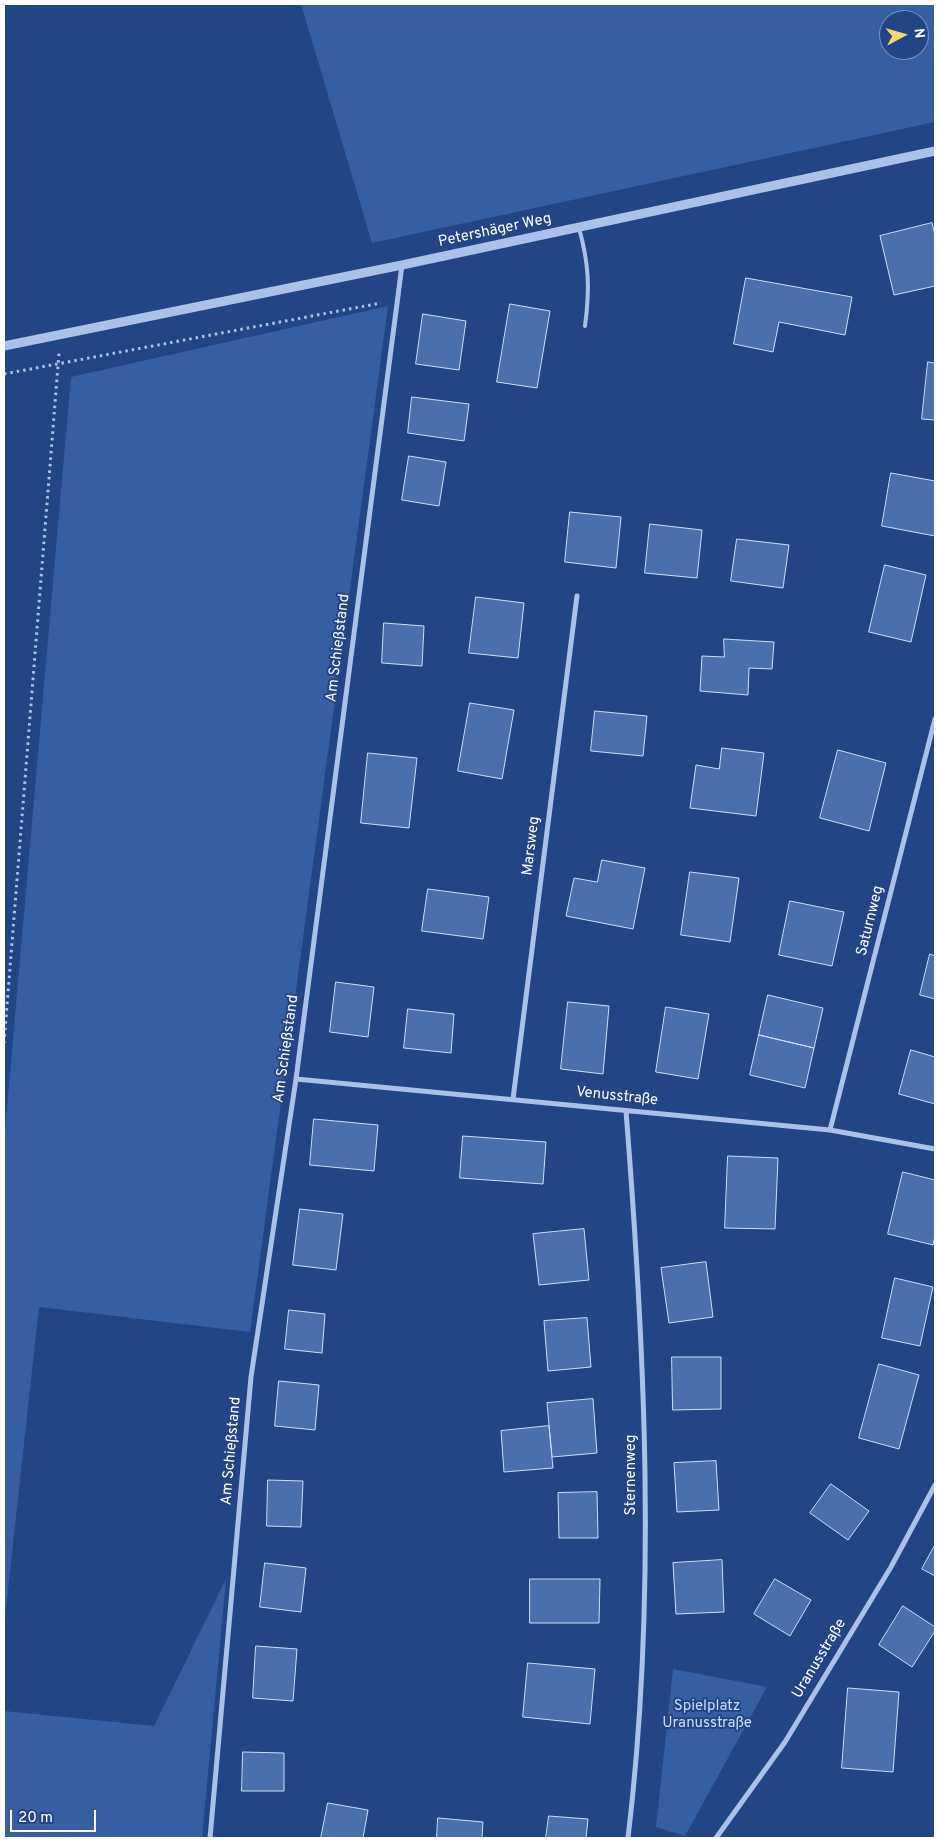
<!DOCTYPE html>
<meta charset="utf-8">
<style>
body{margin:0}
#map{position:relative;width:939px;height:1842px;overflow:hidden;background:#224685;font-family:Overpass,sans-serif}
canvas{display:block}
.frame{position:absolute;inset:0;border:5px solid #fff;pointer-events:none}
.north{position:absolute;left:879px;top:10px;width:50px;height:50px;box-sizing:border-box;background:#224685;border:1px solid #7a90b6;border-radius:50%;rotate:84deg;font-size:14px;font-weight:700;line-height:20px;text-align:center;color:#fff}
.north::after{content:'';display:block;margin:auto;width:18px;height:22px;background:#f5d76c;clip-path:polygon(50% 0,100% 100%,50% 72%,0 100%)}
.scale{position:absolute;left:10px;top:1810px;width:86px;height:22px;box-sizing:border-box;border:2px solid #fff;border-top:0;padding-left:6px;font-size:15px;line-height:18px;white-space:nowrap;color:#fff;-webkit-text-stroke:4px #224685;paint-order:stroke}
</style>
<div id="map">
<canvas width="939" height="1842"></canvas>
<div class="frame"></div>
<div class="north">N</div>
<div class="scale">20 m</div>
</div>
<script>
const context = document.querySelector('canvas').getContext('2d');
context.lineJoin = 'round';
function paint(path, color) { context.fillStyle = color; context.fill(path, 'evenodd'); }
function stroke(path, color, width, dash) { context.strokeStyle = color; context.lineWidth = width; context.lineCap = dash ? 'butt' : 'round'; context.setLineDash(dash || []); context.stroke(path); }
function drawText(font, color, halo, rows, align = 'center') {
  context.font = font + ' Overpass,sans-serif'; context.lineWidth = 4; context.setLineDash([]); context.textBaseline = 'middle'; context.strokeStyle = halo; context.fillStyle = color; for (const [text, x, y, turn = 0] of rows) {
    context.save(); context.translate(x, y); context.rotate((+turn || 0) * Math.PI / 180); context.textAlign = isNaN(turn) ? turn : align; if (halo) context.strokeText(text, 0, 0); context.fillText(text, 0, 0); context.restore();
  }
}
paint(new Path2D(`
 M301 4H935V122L372 243ZM889 20H919V50H889Z
 M388 306 250 1332 39 1307 4 1626V1142L71 377Z
 M226 1579 202 1838H4V1711L154 1726Z
 M673 1669 767 1687 685 1836 656 1827Z`), '#365ea2');
const building = new Path2D(`
 M932 223 935 235V286L894 295 880 236Z
 M746 278 852 297 845 335 779 322 773 352 734 344Z
 M510 304 550 311 537 388 497 382Z
 M423 314 466 321 459 370 416 364Z
 M928 362 935 363V420L922 419Z
 M412 397 469 404 464 441 408 433Z
 M409 456 446 462 439 506 402 500Z
 M891 473 935 481V536L882 526Z
 M570 512 621 517 616 568 565 562Z
 M650 524 702 530 697 578 645 573Z
 M737 539 789 545 783 588 731 581Z
 M885 565 926 575 911 642 869 632Z
 M476 597 524 603 518 658 469 653Z
 M384 623 424 626 422 666 382 663Z
 M724 639 774 642 772 669 749 668 748 695 700 691 702 656 724 657Z
 M470 703 514 710 502 779 458 771Z
 M595 711 647 716 643 756 591 751Z
 M722 748 764 753 756 816 690 808 696 765 719 769Z
 M838 750 886 763 869 831 820 818Z
 M368 753 417 758 409 828 361 823Z
 M602 860 645 868 633 929 566 916 574 878 597 882Z
 M690 872 739 878 730 942 681 935Z
 M428 889 489 897 483 939 422 931Z
 M790 901 844 912 832 966 779 955Z
 M930 954 935 956V999L920 995Z
 M336 982 374 987 368 1037 330 1032Z
 M768 995 823 1008 814 1048 759 1035Z
 M568 1002 609 1006 603 1074 561 1069Z
 M666 1007 709 1014 698 1079 656 1072Z
 M408 1009 454 1014 451 1053 404 1048Z
 M759 1035 814 1048 805 1088 750 1075Z
 M911 1050 935 1057V1104L899 1094Z
 M314 1119 378 1125 374 1171 310 1165Z
 M463 1136 546 1142 543 1184 460 1178Z
 M728 1156 778 1158 775 1229 725 1228Z
 M903 1172 935 1180V1236L933 1245 888 1234Z
 M300 1209 343 1214 336 1270 293 1265Z
 M584 1229 589 1280 539 1285 533 1234Z
 M706 1262 713 1317 669 1323 661 1268Z
 M895 1278 933 1287 920 1346 882 1338Z
 M289 1310 325 1314 322 1353 285 1349Z
 M587 1318 591 1367 548 1371 544 1321Z
 M672 1357H721V1409L673 1410Z
 M879 1364 919 1375 899 1449 859 1438Z
 M279 1381 319 1385 315 1430 275 1426Z
 M593 1399 597 1453 552 1457 547 1403Z
 M549 1426 553 1468 504 1472 501 1431Z
 M716 1461 719 1510 677 1512 674 1463Z
 M268 1480 303 1481 301 1527 267 1526Z
 M831 1484 869 1511 848 1540 810 1513Z
 M597 1492 598 1538H559L558 1493Z
 M935 1545V1576L922 1569Z
 M722 1560 724 1612 676 1614 673 1563Z
 M265 1563 306 1568 301 1612 260 1607Z
 M530 1579H600L599 1623H530Z
 M775 1579 811 1600 790 1636 754 1614Z
 M903 1606 935 1627V1631L912 1667 879 1645Z
 M256 1646 297 1649 293 1701 253 1698Z
 M528 1663 595 1669 590 1724 523 1717Z
 M848 1688 899 1692 893 1772 842 1768Z
 M243 1752 284 1753V1791H242Z
 M328 1803 368 1810 363 1838H321Z
 M549 1816 588 1819 586 1838H546Z
 M438 1818 483 1822 482 1838H437Z`);
paint(building, '#4a6fad');
stroke(building, '#cedef7', 1);
stroke(new Path2D(`
 M4 374 381 303
 M4 1043 59 353`), '#aac2e9', 3, [2.5, 4]);
stroke(new Path2D(`
 M579 228C589 264 590 289 585 326`), '#aac2e9', 4);
stroke(new Path2D(`
 M296 1079 830 1130 935 1149
 M513 1099 577 596
 M626 1111C645 1352 657 1597 628 1838
 M830 1130 935 719
 M210 1838 251 1377 296 1079 402 265
 M716 1838 785 1742 891 1567 935 1485`), '#aac2e9', 5);
stroke(new Path2D(`
 M4 346 402 265 935 151`), '#aac2e9', 9);
drawText('15px', '#fff', '#224685', [
 ["Petershäger Weg",495,231,-12],
 ["Am Schießstand",339,648,-83],
 ["Marsweg",532,846,-83],
 ["Saturnweg",871,921,-76],
 ["Am Schießstand",287,1049,-82],
 ["Venusstraße",617,1097,6],
 ["Am Schießstand",232,1451,-85],
 ["Sternenweg",632,1475,-90],
 ["Uranusstraße",820,1659,-59]
]);
drawText('15px', '#cedef7', '#224685', [
 ["Spielplatz",707,1707],
 ["Uranusstraße",707,1724]
]);
</script>
